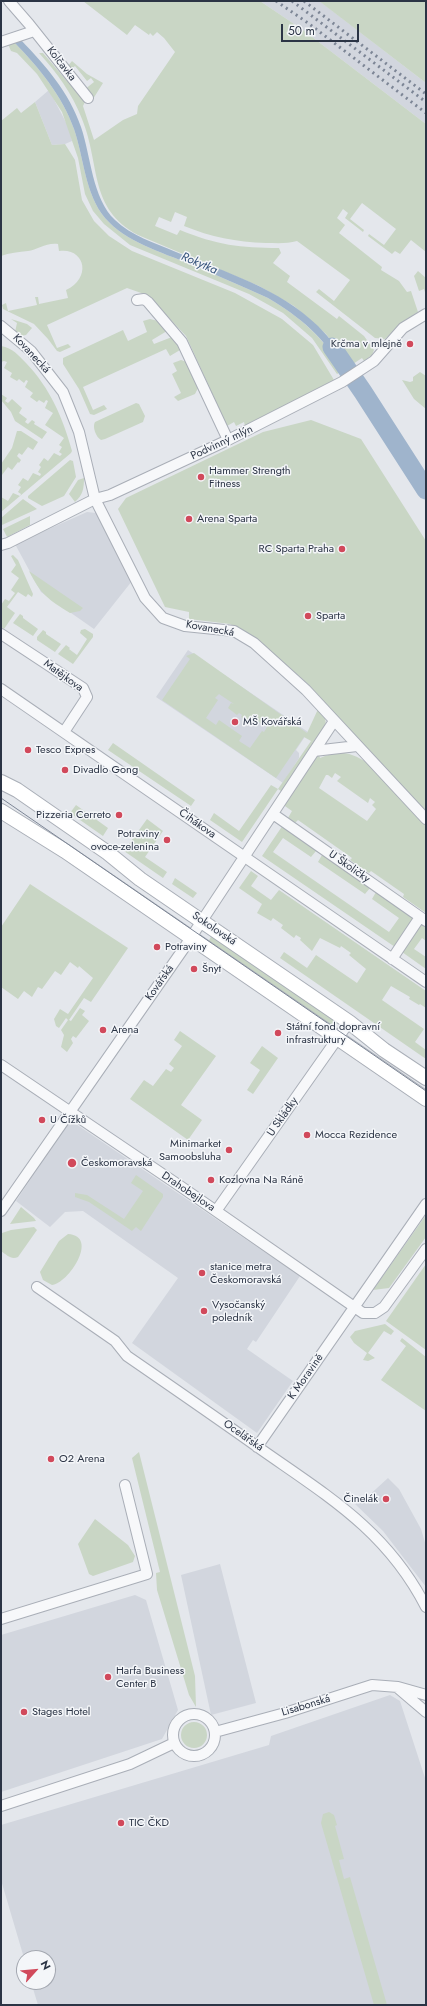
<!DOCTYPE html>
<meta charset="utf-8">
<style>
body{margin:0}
#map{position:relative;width:427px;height:2006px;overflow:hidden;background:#e4e7ec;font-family:Jost,sans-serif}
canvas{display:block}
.frame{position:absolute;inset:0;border:2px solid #2b3445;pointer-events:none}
.north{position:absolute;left:16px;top:1950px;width:40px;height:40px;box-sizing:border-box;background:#f4f6f9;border:1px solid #a4a8b1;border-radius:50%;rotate:63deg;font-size:11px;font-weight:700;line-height:16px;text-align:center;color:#2b3445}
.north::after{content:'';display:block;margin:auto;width:14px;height:18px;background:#d1495b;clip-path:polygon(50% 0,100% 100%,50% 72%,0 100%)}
.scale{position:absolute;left:281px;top:24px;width:78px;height:18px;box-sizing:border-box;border:2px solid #2b3445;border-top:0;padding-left:5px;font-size:12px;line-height:14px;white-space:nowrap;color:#2b3445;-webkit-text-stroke:3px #f4f6f9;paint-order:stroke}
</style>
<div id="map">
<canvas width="427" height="2006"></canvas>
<div class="frame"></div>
<div class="north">N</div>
<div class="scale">50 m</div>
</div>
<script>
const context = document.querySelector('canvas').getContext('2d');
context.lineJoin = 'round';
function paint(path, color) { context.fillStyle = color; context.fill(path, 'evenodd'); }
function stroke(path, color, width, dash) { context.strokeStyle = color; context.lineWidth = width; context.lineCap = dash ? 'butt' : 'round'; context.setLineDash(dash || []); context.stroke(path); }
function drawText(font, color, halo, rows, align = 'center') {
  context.font = font + ' Jost,sans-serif'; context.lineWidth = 3; context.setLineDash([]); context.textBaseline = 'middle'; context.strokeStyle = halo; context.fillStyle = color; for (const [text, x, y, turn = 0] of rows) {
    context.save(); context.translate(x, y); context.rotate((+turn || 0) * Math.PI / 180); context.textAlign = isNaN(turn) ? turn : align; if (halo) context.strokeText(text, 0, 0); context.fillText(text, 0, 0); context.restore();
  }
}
paint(new Path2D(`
 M260 1H319L322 3 426 83V124L303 30Z
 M49 90 70 130 72 141 65 144 52 145 35 102Z
 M87 512 96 513 103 519 132 581 94 629 41 592 15 544Z
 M188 650 308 732 296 750 299 753V758L283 783 156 697Z
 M70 1120 300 1276 256 1342 253 1340 247 1349 293 1381 257 1433 132 1343 178 1278 83 1211 65 1212 50 1227 16 1201Z
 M388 1478 399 1489 421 1529 426 1546V1587L383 1531 355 1504 365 1499Z
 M220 1564 256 1703 211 1715 181 1575Z
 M135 1595 146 1600 178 1710 162 1739 1 1792V1635Z
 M390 1695 400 1701 426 1781V2005H38L31 1982H48V1958H24L1 1880V1825L269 1745 271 1736Z`), '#d2d6de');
paint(new Path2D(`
 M83 1H260L303 30 426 124V252L411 240 400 254 395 251 392 254 368 236 369 234 384 245 396 229 362 203 350 219 364 230 363 232 345 218 348 213 343 209 337 218 345 225 339 233 382 267 381 270 399 281 407 292 411 291 418 312 404 321 385 339 375 338 316 292 319 289 334 301 350 280 297 241C287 244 276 243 266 243 236 242 211 237 184 226L187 217 175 212 171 222 159 217 155 226 177 235 180 230C217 245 240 248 279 248L281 253 273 263 290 276 287 282 337 319 339 316 364 336 374 350 372 355 364 361 362 358 350 366 326 334 294 306 259 286 138 235C88 208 101 166 82 119 72 93 57 73 39 53H43L85 102 83 106 94 140 123 120 137 114 138 106 175 52 164 38 157 32 153 36 150 33 149 35 135 25 127 35Z
 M319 1H426V83Z
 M14 42C39 68 62 95 74 129 84 158 85 194 105 218 126 242 161 252 190 264 216 275 242 286 268 298 302 318 322 337 344 370L337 374 312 338 283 313 249 294 130 245 104 224 93 211 85 194 78 158 62 112 37 74 17 53 11 51 8 44Z
 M72 61 87 74 103 83 93 99 84 90 94 82 91 78 87 81 75 66 70 70 67 67Z
 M35 102 52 145 65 144 75 160 82 200 94 221 109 236 132 251 235 293 282 319 313 345 334 380 245 426 244 422 236 426 234 422 227 426 186 336 153 301 144 294 127 288 47 325 57 348 68 344 71 347 60 352 57 351 48 339 34 324 3 309 2 305 6 303 8 311 37 305 35 297H38L39 304 68 298 66 290C93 277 84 247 59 251L58 244C47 242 37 250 28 251 19 252 9 253 1 256V121L17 108 21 113Z
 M418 271 426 278V295L424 289 419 291 414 276Z
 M11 319 27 324 32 328 26 335 21 336 15 332 17 323Z
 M150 319 158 321 167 331 152 340 154 344 172 337 181 349 180 350 170 356 166 349 83 387 93 410 104 405 107 409 94 415 90 414 79 389 63 364V358L123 330 128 341 147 332 143 321Z
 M1 346C13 348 18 355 26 363 50 388 63 418 72 451L71 453 1 512V497L8 501 13 493 20 496 21 494 18 492 21 487 18 485 23 478 28 481 33 473 40 476 41 474 38 472 41 467 39 465 44 458 48 461 54 453 60 456 62 454 59 452 62 447 59 445 64 438 45 425 53 413 45 408 48 401 46 400 44 403 39 400 37 402 30 397 33 393 25 387 28 381 26 380 24 383 19 379 17 381 10 377 12 373 4 368 7 362 4 361 1 362Z
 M181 360 187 362 198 388 195 394 178 401 174 397 181 393 172 374 177 371 173 363Z
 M420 372 426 376V409L414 399 402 380 410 382 413 381V377Z
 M1 394 7 398 5 401 8 403 12 399 22 408 19 413 27 419 25 422 28 424 32 420 35 422 34 424 47 432 42 439 15 421 11 412 1 400Z
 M136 403 139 404 145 416 143 422 105 439 101 440C96 437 92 427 95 422Z
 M311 420 361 439 426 541V814L308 684 254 637 230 624 189 619V612L165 607 118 509 126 498 263 432Z
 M17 431H21L38 442 33 450 28 447 22 455 19 453 17 456 21 460 19 463 18 462 12 470 8 467 2 475 1 464 12 448Z
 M70 460 73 461 76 477 64 496 42 506 28 498V496Z
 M84 478C84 488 83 495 75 502L69 494 78 480Z
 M23 499 37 509 2 525 1 518Z
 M30 516V525L7 537 3 529Z
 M13 555 18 560 33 594 32 597 28 594 26 597 18 592 7 607 15 613 4 629 1 627V605L5 599 9 601 15 593 11 590 19 578 11 572 16 565 11 556Z
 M29 571 83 608 80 611 70 613C48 599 41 595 29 571Z
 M20 614 23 616V618L38 629 33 636 13 623Z
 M85 629 93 634V637L73 664 58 654 66 645 70 648 69 649 77 655 87 639 80 633 81 630Z
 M43 630 46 632V634L61 644 55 652 37 640V637Z
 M194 653 307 733 319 707C331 723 325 730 316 745L320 758C330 754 341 751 352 755 376 762 409 805 426 824V913L403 897 404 894 371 871 369 873 350 860 352 858 298 820 295 823 288 818 292 811 282 804 288 796 278 789 242 842 210 820 214 813 239 831 271 785 278 789 311 741 304 737 276 778 162 700 190 659 186 656ZM219 694 234 704 231 703 228 708 237 715 239 713 242 715 241 717 251 724 254 719 252 717 267 727 264 732 262 731 250 748 239 741 242 736 219 720 216 725 206 718 218 700 215 698ZM335 773 341 777 337 781 368 803 370 798 375 802 372 805 376 809 367 821 319 788 326 775H328L332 778Z
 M113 743 195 800 191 806 108 750Z
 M76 805 108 828 103 836 70 813Z
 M147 819 163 831 145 857 167 872 163 878 124 851Z
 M283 825 411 913 414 919 395 947 262 856ZM283 838 311 857 316 851 322 855 318 862 365 894 370 888 376 892 372 899 399 918 389 932 273 852Z
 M251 871 258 876 251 886 271 900 279 890 426 991V1008L420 1004 419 1005 409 999 410 997 391 986 382 1000 424 1029 415 1042 426 1050V1059L280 958 284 952 307 968 316 955 357 983 366 969 349 955 351 953 341 946 340 948 320 938 312 951 300 940 301 938 296 935 294 938 281 928 283 925 273 918 271 921 257 913 262 904 239 888Z
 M175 878 197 893 193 898 172 884Z
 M30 884 128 948 91 1002 84 998 69 1020 71 1021 80 1008 85 1011 82 1015 89 1021 76 1038 73 1036 71 1039 73 1043 67 1052 61 1047 64 1035 61 1030 68 1020 66 1018 59 1028 56 1026 54 1019 60 1009 68 1014 93 978 79 966 78 968 70 962 61 975 55 971 42 989 38 987 32 997 24 991 18 999 1 987V927Z
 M422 924H426V941L422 938 414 949 426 957V969L402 952Z
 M212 935 338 1022 332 1029 207 944Z
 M180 1031 216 1056 181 1105 202 1120 188 1140 130 1099 144 1080 153 1086 166 1069 171 1072 174 1068 169 1064 182 1046 174 1040Z
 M262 1046 278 1058 253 1094 247 1090 260 1070 250 1063Z
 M136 1175 163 1194V1197L141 1231 136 1227 132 1231 89 1202 75 1197V1193L87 1195 124 1219 143 1191 131 1183Z
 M21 1207 34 1218 36 1221 10 1224Z
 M426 1215V1237L389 1288 373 1290Z
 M34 1227 37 1230 18 1257C11 1260 7 1255 1 1251L2 1233 11 1230Z
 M68 1234C100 1236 68 1284 52 1285L43 1280 40 1272 59 1241Z
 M426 1264V1350L386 1321Z
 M385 1324 394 1331 391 1335 384 1331 368 1353 375 1358 368 1361 363 1360 367 1353 354 1343 350 1337 355 1331Z
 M402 1338 426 1357V1411L381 1380 406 1346 400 1341Z
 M139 1452 195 1676 196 1707 189 1695 157 1590 156 1573 160 1572 132 1458Z
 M95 1519 128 1545 135 1556 133 1562 93 1576 89 1574 78 1544Z
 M181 1735a13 13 0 1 1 26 0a13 13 0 1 1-26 0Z
 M329 1812 334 1815 337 1825 335 1826 344 1859 339 1860 344 1879 350 1877 387 2005H374L321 1823 323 1814Z`), '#c9d6c5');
paint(new Path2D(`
 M21 40C46 66 69 92 81 127 91 156 92 198 115 220 131 236 156 243 176 252 225 272 279 288 318 326 330 338 340 352 350 366L344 369C322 337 302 318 268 298 242 286 216 275 190 264 161 252 126 242 105 218 85 194 84 158 74 129 62 95 39 68 14 42Z`), '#9fb4cc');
stroke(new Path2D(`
 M332 347 363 392 426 490`), '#9fb4cc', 19);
const minor = new Path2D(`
 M9 1 29 24 88 98
 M1 42 34 31
 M137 300 144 299 148 302 182 342 228 440
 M1 326 31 351 63 392 79 432 95 499 145 598 163 618 185 626 234 631 254 643 306 690 426 819
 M1 545 8 543 95 499 110 495 228 440 342 382 374 361 403 328 426 314
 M1 634 83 688 87 697 64 732
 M1 689 426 982
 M314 751 357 746
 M273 814 426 921
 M392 959 420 917
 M1 1065 180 1186 363 1313H375L384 1307 426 1249
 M1 1211 184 948 334 721
 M216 1211 349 1022
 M37 1287 115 1341 127 1356C172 1387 217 1418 262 1450 329 1497 387 1531 426 1607
 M257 1447 426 1204
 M1 1619 147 1574 125 1485
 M399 1689 426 1712
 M173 1735a21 21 0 1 1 42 0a21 21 0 1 1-42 0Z
 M215 1732 285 1713 372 1685 398 1687 426 1695
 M1 1806 130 1764 174 1743`);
const secondary = new Path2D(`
 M1 782 17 790 108 853 140 879 349 1022 384 1050 426 1078
 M1 811 65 851 426 1099`);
stroke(minor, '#a9aeb7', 12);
stroke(secondary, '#a9aeb7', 16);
stroke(minor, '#f7f8fa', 10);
stroke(secondary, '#fff', 14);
stroke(new Path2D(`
 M1 798 426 1091`), '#7d8696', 1);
stroke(new Path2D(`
 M276 1 308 23 426 113
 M292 1 426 102
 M304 1 426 94`), '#7d8696', 3, [2, 4]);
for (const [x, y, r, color] of [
 [410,344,4,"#d1495b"],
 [201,477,4,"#d1495b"],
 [189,519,4,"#d1495b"],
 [342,549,4,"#d1495b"],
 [308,616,4,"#d1495b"],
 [235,722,4,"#d1495b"],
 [28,750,4,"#d1495b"],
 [65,770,4,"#d1495b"],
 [119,815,4,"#d1495b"],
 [167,840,4,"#d1495b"],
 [157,947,4,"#d1495b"],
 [194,969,4,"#d1495b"],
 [103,1030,4,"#d1495b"],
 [278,1033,4,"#d1495b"],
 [42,1120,4,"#d1495b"],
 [307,1135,4,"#d1495b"],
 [229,1150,4,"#d1495b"],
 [72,1163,5,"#d1495b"],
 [211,1180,4,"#d1495b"],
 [202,1273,4,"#d1495b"],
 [204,1311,4,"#d1495b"],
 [51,1459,4,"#d1495b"],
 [386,1499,4,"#d1495b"],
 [108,1677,4,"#d1495b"],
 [24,1712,4,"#d1495b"],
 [121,1823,4,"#d1495b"]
]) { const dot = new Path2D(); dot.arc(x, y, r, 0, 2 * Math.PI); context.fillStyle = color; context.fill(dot); stroke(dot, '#f4f6f9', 1.5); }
drawText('11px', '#2b3445', '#f4f6f9', [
 ["Kolčavka",61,64,52],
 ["Kovanecká",31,354,47],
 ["Podvinný mlýn",222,443,-25],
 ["Kovanecká",210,629,10],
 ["Matějkova",63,676,36],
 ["Čihákova",197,824,35],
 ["U Školičky",349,867,35],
 ["Sokolovská",214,929,34],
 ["Kovářská",160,983,-55],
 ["U Skládky",283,1117,-55],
 ["Drahobejlova",188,1192,34],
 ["K Moravině",306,1377,-55],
 ["Ocelářská",243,1436,35],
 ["Lisabonská",306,1706,-17]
]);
drawText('11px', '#2b3445', '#f4f6f9', [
 ["Krčma v mlejně",402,344,"right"],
 ["Hammer Strength",209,471],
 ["Fitness",209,484],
 ["Arena Sparta",197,519],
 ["RC Sparta Praha",334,549,"right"],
 ["Sparta",316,616],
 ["MŠ Kovářská",243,722],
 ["Tesco Expres",36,750],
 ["Divadlo Gong",73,770],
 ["Pizzeria Cerreto",111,815,"right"],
 ["Potraviny",159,834,"right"],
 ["ovoce-zelenina",159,847,"right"],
 ["Potraviny",165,947],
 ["Šnyt",202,969],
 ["Státní fond dopravní",286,1027],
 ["infrastruktury",286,1040],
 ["Arena",111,1030],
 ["U Čížků",50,1120],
 ["Mocca Rezidence",315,1135],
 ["Minimarket",221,1144,"right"],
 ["Samoobsluha",221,1157,"right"],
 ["Českomoravská",81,1163],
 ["Kozlovna Na Ráně",219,1180],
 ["stanice metra",210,1267],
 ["Českomoravská",210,1280],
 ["Vysočanský",212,1305],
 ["poledník",212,1318],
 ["O2 Arena",59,1459],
 ["Činelák",378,1499,"right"],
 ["Harfa Business",116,1671],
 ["Center B",116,1684],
 ["Stages Hotel",32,1712],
 ["TIC ČKD",129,1823]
], 'left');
drawText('italic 12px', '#34527a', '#f4f6f9', [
 ["Rokytka",199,264,23]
]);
</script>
